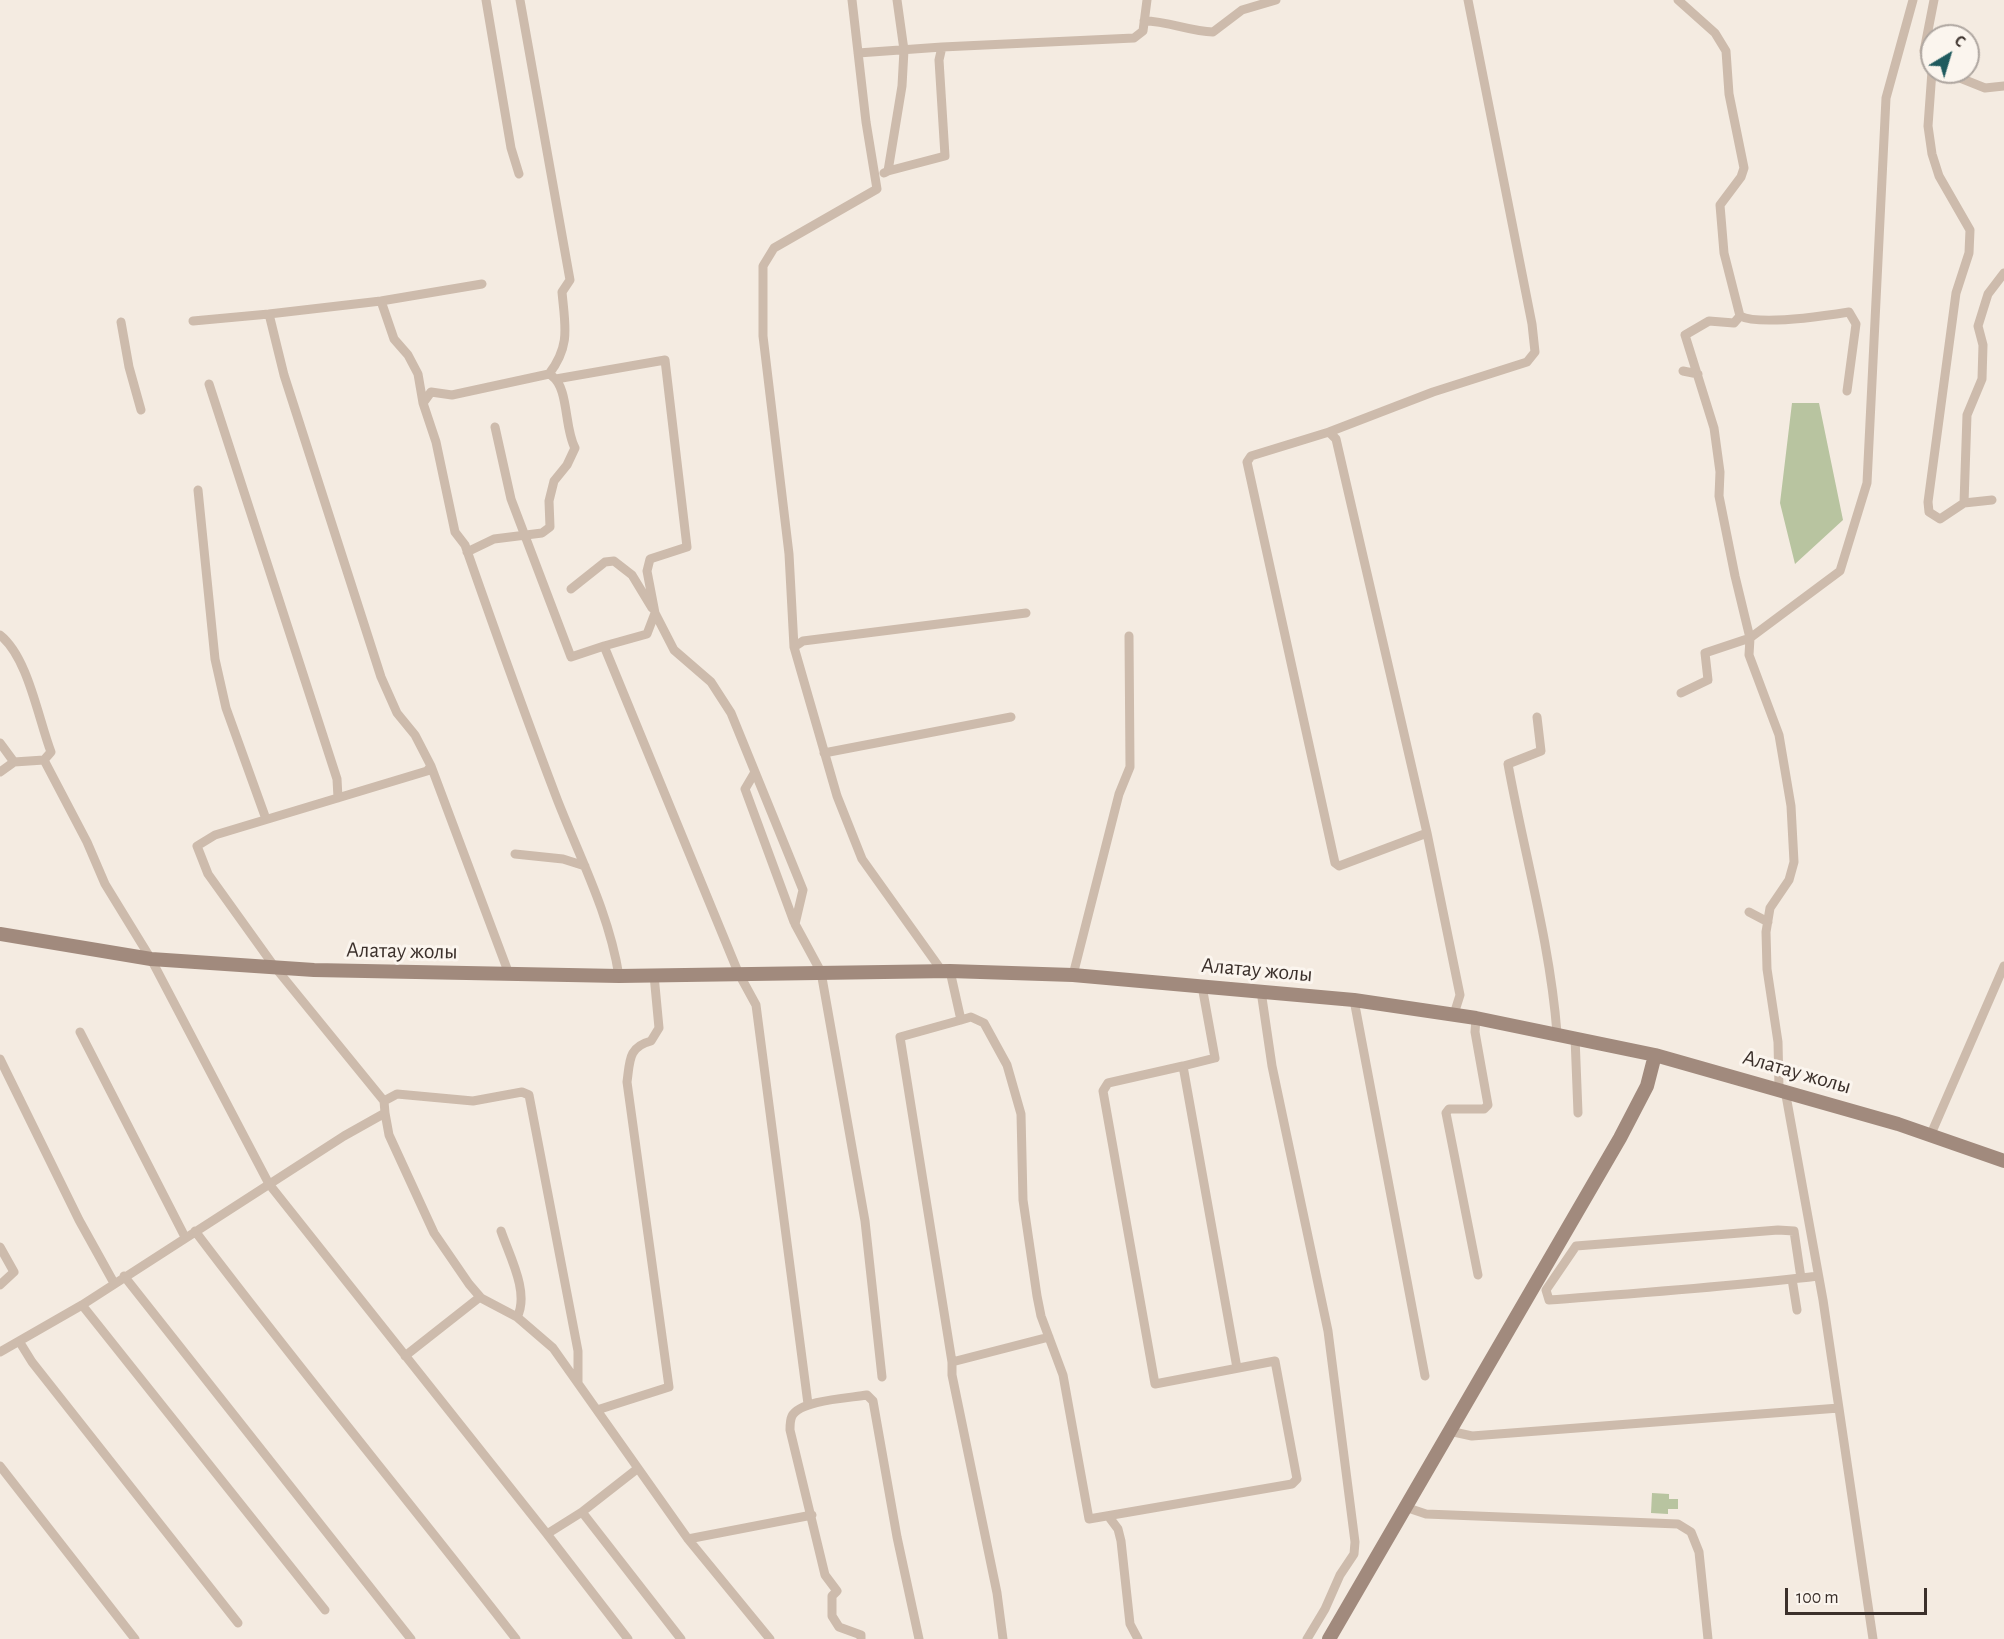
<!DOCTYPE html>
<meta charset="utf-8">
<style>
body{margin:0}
#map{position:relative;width:2004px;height:1639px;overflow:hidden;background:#f4ebe1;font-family:"Alegreya Sans",sans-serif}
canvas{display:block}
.north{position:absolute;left:1920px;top:24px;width:60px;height:60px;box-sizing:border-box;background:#fbf5ee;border:2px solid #aea6a0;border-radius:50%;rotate:38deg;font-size:16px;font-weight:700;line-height:24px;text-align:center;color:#3b302b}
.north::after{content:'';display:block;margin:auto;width:21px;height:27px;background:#1f5a5e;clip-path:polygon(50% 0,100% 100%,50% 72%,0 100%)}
.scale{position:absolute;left:1785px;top:1588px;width:142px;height:27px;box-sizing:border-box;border:3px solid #3b302b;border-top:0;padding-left:8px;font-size:18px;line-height:21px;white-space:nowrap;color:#3b302b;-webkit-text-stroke:4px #fbf5ee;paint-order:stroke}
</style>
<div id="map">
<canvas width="2004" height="1639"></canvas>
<div class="north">С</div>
<div class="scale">100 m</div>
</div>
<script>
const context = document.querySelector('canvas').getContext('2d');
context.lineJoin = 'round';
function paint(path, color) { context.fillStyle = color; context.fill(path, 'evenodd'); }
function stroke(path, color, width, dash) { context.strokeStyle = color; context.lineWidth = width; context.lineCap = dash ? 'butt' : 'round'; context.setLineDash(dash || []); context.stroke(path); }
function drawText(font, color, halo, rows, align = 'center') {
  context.font = font + ' "Alegreya Sans",sans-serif'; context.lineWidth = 6; context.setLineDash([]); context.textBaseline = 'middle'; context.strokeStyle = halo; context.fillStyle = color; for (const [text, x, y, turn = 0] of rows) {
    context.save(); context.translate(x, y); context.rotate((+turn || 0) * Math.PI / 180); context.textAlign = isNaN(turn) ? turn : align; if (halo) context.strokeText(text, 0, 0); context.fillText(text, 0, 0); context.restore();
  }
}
paint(new Path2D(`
 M1792 403H1819L1843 520 1795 564 1780 503Z
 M1652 1493 1669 1494V1499H1678V1509H1668V1514L1651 1513Z`), '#b8c4a0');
stroke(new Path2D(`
 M486 0 511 148 519 174
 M1678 0 1715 33 1726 51 1729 94 1744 168 1741 177 1720 205 1724 253 1740 316 1734 323 1709 321 1685 335 1714 428 1720 472 1719 496 1735 576 1750 638 1705 653 1708 680 1681 693
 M1144 21C1168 21 1189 31 1213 32L1242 10 1276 0
 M858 53 942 47
 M1932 66 1924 51 1934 0
 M1932 71 1928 126 1932 154 1939 176 1970 230 1969 253 1956 293 1928 502 1929 512 1940 519 1964 503 1967 415 1982 379 1983 345 1978 326 1988 294 2004 273
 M1945 72 1985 88 2004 86
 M888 171 945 156 939 60 942 47 1134 38 1143 31 1147 0
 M884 173 888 171 902 86 904 50 897 0
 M381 301 394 339 408 355 418 374 423 403 436 442 455 532 465 545C495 631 525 715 557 799 580 858 609 913 619 976
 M1740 316C1761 326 1824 316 1849 312L1856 324 1847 391
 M193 321 269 314
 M121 322 129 367 141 410
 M1683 371 1698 374
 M556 379 665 360 687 547 650 559 647 571 655 613
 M209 384 337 779 338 798
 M423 403 431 392 452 395 549 374C571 345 565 326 562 292L570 280 520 0
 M495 427 511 499 571 657 604 646
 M1329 432 1433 392 1527 362 1535 352 1532 324 1468 0
 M198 490 215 659 226 708 266 819
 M1964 503 1992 500
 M467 552 494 539 542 533 550 527 549 501 554 481 567 465 575 448C564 428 569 388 552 376
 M571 589 605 562 614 561 632 575 652 608
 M0 635C28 657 38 718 51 752L44 760
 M794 647 789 554 763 336V266L774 248 877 189 866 122 852 0
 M1537 717 1541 751 1508 764C1524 853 1550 942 1557 1033
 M0 743 14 762
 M824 753 1011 717
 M431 766 509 974
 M0 772 14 762 44 760 87 842 105 884 151 959 269 1184 547 1534 582 1512 637 1469
 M755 772 745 789 794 922
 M1427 833 1339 866 1335 863 1247 462 1251 456 1329 432 1336 439 1427 833 1460 995 1454 1014
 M515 854 563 859 585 866
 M1749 912 1768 922
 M942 971 862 859 837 796 794 647 803 641 1026 613
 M950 971 961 1020 971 1017 984 1023 1007 1065 1021 1114 1023 1200 1037 1296 1041 1316 1063 1375 1089 1519 1292 1484 1297 1479 1275 1361 1155 1384 1103 1091 1108 1083 1183 1066
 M1073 975 1119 794 1130 767 1129 636
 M1202 986 1215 1058 1183 1066 1237 1368
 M1261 991 1272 1066 1328 1331 1355 1542 1354 1554 1340 1575 1325 1609 1307 1639
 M1354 1000 1425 1376
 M1476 1018 1475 1032 1488 1105 1484 1109H1449L1446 1113 1478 1275
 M961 1020 900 1037 952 1362V1375L997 1593 1003 1639
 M80 1032 185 1237
 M1575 1037 1578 1113
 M0 1059 79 1220 114 1283
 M1779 1088 1778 1042 1767 969 1766 932 1770 908 1789 880 1794 862 1791 806 1779 735 1749 655 1750 638 1840 571 1867 483 1886 98 1913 0
 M1785 1090 1823 1300 1873 1639
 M384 1101 397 1094 473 1101 522 1092 529 1095 578 1351V1382
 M385 1113 389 1135 434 1233 469 1284 481 1298 517 1317 553 1348 688 1539 770 1639
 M1931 1134 2004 966
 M195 1231C299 1369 410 1502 516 1639
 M501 1231C509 1255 530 1293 517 1317
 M0 1247 14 1272 0 1285
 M124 1276 411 1639
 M1801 1278 1794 1231 1778 1230 1576 1246 1546 1290 1549 1300C1639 1293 1728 1287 1818 1276
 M1792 1279 1797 1310
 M82 1305 325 1610
 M19 1341 32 1362 238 1623
 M0 1352 82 1305 344 1136 385 1113 384 1101 274 966 208 874 197 846 215 835 427 771 431 766 415 735 397 713 381 677 284 375 269 314 381 301 482 284
 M405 1356 480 1297
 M952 1362 1049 1337
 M808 1404 756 1005 738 972 604 646 647 634 655 613 674 650 711 682 731 713 803 890 795 924 821 972 865 1221 882 1377
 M597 1410 669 1387 627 1082C630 1061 628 1047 651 1041L659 1028 654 975
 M1449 1431 1472 1436 1839 1408
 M0 1466 135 1639
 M1405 1507 1426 1514 1678 1524 1691 1532 1699 1552 1708 1639
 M582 1512 681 1639
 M1109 1517 1118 1529 1121 1541 1130 1624 1138 1639
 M547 1534 628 1639
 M688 1539 812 1515
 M861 1639V1635L839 1627 832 1616V1596L837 1591 825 1575 790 1430C790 1426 790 1420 792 1416 800 1400 850 1398 867 1395L873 1401 897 1537 919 1639`), '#cdbbac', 9);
stroke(new Path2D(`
 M0 934 151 959 314 970 619 976 950 971 1073 975 1354 1000 1476 1018 1655 1055 1898 1124 2004 1161
 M1329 1639 1620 1138 1647 1086 1655 1055`), '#a18a7d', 14);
drawText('22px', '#3b302b', '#fbf5ee', [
 ["Алатау жолы",402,951,1],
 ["Алатау жолы",1257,970,5],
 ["Алатау жолы",1797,1072,16]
]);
</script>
